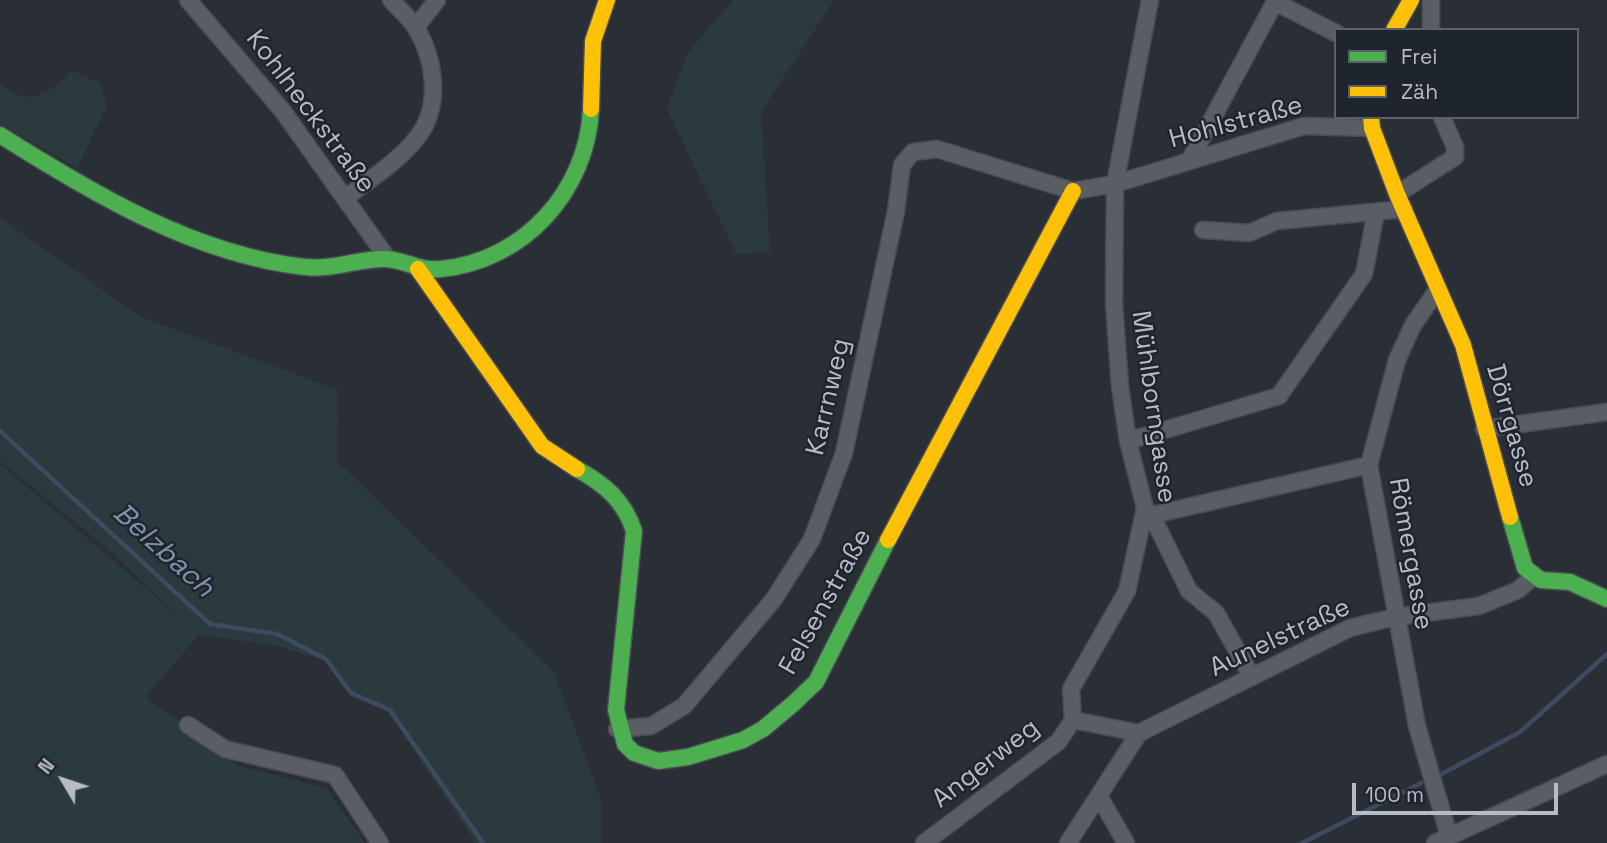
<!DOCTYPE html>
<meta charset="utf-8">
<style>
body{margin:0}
#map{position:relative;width:1607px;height:843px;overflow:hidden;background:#2a2f36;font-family:"Space Grotesk",sans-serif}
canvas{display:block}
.legend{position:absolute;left:1334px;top:28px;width:245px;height:91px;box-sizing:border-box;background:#1f252f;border:2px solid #5b616b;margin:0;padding:9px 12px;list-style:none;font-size:21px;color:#b6bbc6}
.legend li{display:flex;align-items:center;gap:14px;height:35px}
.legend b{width:35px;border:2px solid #5b616b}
.north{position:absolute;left:28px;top:745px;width:70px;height:70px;-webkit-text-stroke:5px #1f252f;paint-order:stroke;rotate:309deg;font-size:19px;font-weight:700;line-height:28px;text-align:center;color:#b6bbc6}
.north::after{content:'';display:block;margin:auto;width:24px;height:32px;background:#b6bbc6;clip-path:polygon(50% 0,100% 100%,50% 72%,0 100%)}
.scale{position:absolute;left:1352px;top:783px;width:206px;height:32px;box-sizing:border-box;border:4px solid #b6bbc6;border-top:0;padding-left:9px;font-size:21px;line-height:24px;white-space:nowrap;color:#b6bbc6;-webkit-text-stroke:5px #1f252f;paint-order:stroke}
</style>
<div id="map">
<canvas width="1607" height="843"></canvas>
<ul class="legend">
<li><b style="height:9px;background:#4caf50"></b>Frei</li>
<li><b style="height:9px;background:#ffc107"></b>Zäh</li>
</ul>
<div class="north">N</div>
<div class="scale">100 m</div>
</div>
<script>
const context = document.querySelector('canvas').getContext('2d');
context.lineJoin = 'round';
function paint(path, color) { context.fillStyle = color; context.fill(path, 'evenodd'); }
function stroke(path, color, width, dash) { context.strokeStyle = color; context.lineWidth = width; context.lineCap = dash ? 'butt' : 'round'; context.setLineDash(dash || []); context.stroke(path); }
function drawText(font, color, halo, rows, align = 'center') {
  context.font = font + ' "Space Grotesk",sans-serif'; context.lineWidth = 5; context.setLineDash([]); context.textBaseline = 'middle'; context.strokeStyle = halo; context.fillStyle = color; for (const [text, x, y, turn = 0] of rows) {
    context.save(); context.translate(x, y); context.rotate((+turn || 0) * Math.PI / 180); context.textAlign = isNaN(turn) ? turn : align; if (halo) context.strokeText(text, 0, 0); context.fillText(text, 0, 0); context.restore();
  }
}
paint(new Path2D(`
 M733 0H834L761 112 770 252 736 254 667 109 687 54Z
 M73 71 101 84 107 106 77 168 0 124V84C31 109 47 93 73 71Z
 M0 218 141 317 338 390 337 461 554 672 602 802V843H476L388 712 350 696 325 661 274 645 199 635 145 697 239 766 326 788 365 843H0V464L185 622 108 549 0 461Z`), '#2b3a3c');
stroke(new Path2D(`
 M0 431 210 624 277 634 326 659 351 693 390 710 483 843
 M1438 776 1520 732 1607 654
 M1302 843 1421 783`), '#3e4a5f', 4.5);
const street = new Path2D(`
 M188 0 282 110 388 259
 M1275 2 1336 33
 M416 27 437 0
 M1431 30V0
 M1190 160 1276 0
 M1397 194 1455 157V147L1442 117
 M345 198C370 179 400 161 419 135 441 105 435 59 416 28 410 18 399 9 391 0
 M1203 230 1249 233 1277 221 1404 209
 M1438 289 1413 325 1397 360 1369 465 1417 726 1449 836
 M1484 429 1607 412
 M1128 441 1279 396 1364 274 1376 212
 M1152 516 1189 591 1216 613 1252 677
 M1144 517 1369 465
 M1073 720 1071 689 1127 591 1145 508 1128 441 1120 386 1114 304 1115 184 1150 0
 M1073 720 1139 733
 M188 725 225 749 335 775 380 843
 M617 729 651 726 684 706 774 599 812 539 844 453 896 211 902 165 913 152 937 149 1073 191 1115 184 1304 126 1372 128
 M1099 796 1126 843
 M924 843 1058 742 1073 720
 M1068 843 1139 733 1350 628 1395 617 1479 606 1518 590 1533 577
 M1435 843 1607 764`);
const fast = new Path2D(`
 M0 135C92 193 195 255 305 267 334 270 357 259 384 259 404 259 417 271 441 269 524 261 587 191 591 109
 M577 469C604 484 624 500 634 531L616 710 625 744 634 753 658 761 688 757 743 740 763 729 794 703 816 682 888 540
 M1510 517 1525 568 1541 580 1570 582 1607 599`);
const slow = new Path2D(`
 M1394 30 1411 0
 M591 109 593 41 607 0
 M1371 117 1372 128 1397 194 1463 345 1510 517
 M418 269 542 446 577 469
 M888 540 1073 191`);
stroke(street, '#484b51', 19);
stroke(fast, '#484b51', 19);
stroke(slow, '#484b51', 19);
stroke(street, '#5a5d64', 16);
stroke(fast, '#4caf50', 16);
stroke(slow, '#ffc107', 16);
drawText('26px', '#b6bbc6', '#1f252f', [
 ["Kohlheckstraße",310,112,53],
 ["Hohlstraße",1236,123,-15],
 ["Karrnweg",829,397,-77],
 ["Mühlborngasse",1153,407,82],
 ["Dörrgasse",1511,426,74],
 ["Römergasse",1410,554,80],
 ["Felsenstraße",826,602,-61],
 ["Aunelstraße",1280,638,-25],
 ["Angerweg",986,764,-38]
]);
drawText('italic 28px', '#8191aa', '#1f252f', [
 ["Belzbach",163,551,42]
]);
</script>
